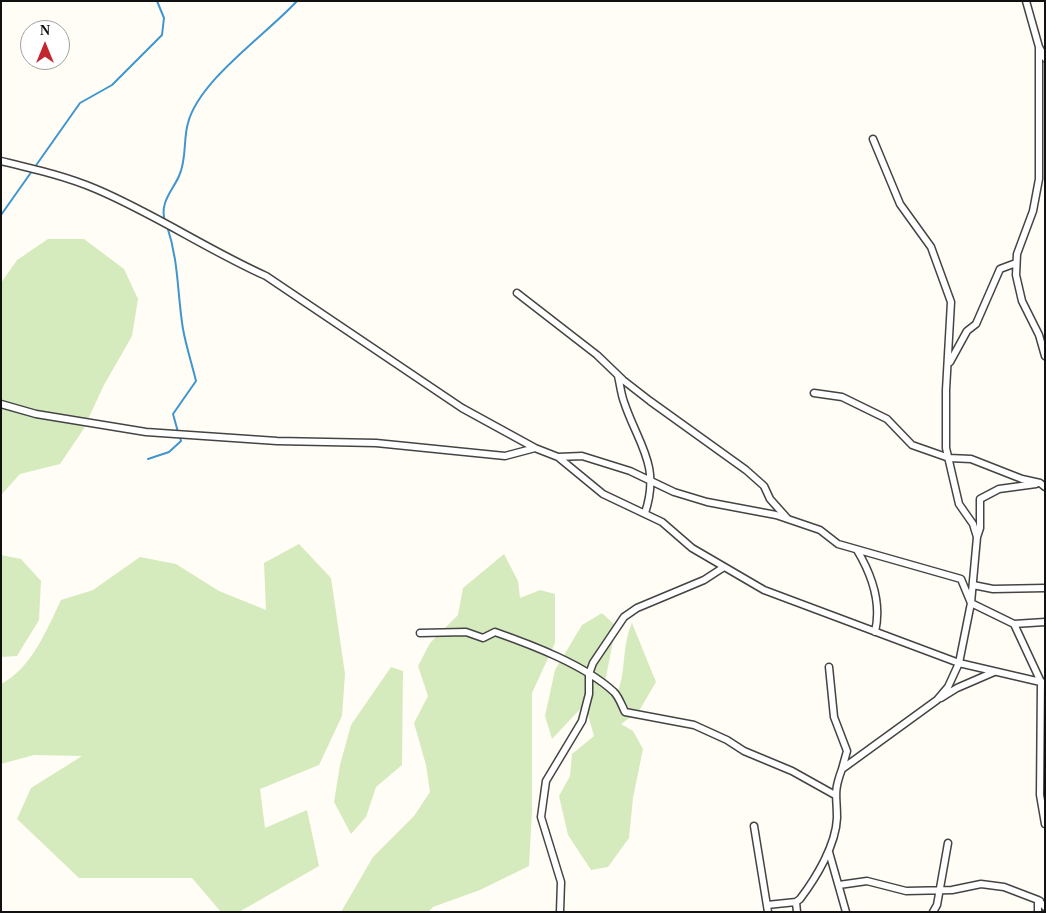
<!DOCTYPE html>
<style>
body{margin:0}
#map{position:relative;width:1046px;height:913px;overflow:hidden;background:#fffdf5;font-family:Georgia,serif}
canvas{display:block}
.frame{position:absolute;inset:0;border:2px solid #111;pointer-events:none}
.north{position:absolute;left:20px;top:20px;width:50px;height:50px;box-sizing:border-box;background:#fff;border:1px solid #a0a0a0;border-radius:50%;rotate:0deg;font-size:14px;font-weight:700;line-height:20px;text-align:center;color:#111}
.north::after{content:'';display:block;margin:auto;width:18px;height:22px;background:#c4262e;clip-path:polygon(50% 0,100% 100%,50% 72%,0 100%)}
</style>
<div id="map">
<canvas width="1046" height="913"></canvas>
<div class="frame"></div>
<div class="north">N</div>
</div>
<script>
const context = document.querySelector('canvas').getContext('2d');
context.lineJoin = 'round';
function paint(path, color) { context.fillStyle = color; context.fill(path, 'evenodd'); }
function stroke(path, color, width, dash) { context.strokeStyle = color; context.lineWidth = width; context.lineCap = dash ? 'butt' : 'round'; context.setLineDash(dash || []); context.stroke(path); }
paint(new Path2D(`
 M48 239H84L124 269 138 299 132 336 104 385 83 430 60 464 20 474 1 495V283L17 260Z
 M299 544 331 578 345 674 342 716 319 765 260 789 265 828 307 810 319 866 239 912H221L192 878H79L17 819 31 788 82 756 34 755 1 764V684C32 668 47 629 61 600L93 590 140 557 176 564 219 591 266 610 264 563Z
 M504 554 518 581 520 598 540 590 555 594V643L532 693V810L529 866 480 890 433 907 428 912H341L373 857 414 816 430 792 426 765 414 723 428 696 418 666 430 643 458 615 463 588Z
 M1 555 21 559 41 581 39 620 17 656 1 657Z
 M602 613 616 626 605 682 616 696C627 673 621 647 632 623L656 682 639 711 621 724 633 731 643 749 633 798 629 838 608 867 591 870 568 835 559 796 570 776 572 754 594 736 585 704 552 739 545 716 555 670 582 625Z
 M391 667 403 671 402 765 376 787 366 817 351 834 334 802 340 765 351 725Z`), '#d5ebbd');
stroke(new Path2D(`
 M1 215 80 103 112 85 162 35 164 18 157 1
 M165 221C159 203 173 190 179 176 187 159 183 140 188 123 199 80 267 34 297 1
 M167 226C179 262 177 292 183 329 186 346 192 364 196 381L173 414 178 432
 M148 459 169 452 181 441 180 437`), '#3f96cf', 2);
const minor = new Path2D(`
 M1026 1 1039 47 1045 58
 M1039 47V179L1033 211 1017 254 1016 275 1022 301 1039 335 1045 356
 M1 161C34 169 65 176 96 189 155 214 208 250 266 276L462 408 535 448 558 457 603 494 662 522 692 548 764 590 959 663 1045 683
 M517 293 597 355 623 380 650 401 746 470 764 486 770 499 787 518
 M950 362 967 331 976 324 1000 269 1016 263
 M618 376C620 384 621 394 624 402 638 444 661 465 645 513
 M814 393 842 397 887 419 912 445 949 458 971 459 1022 479 1040 483 1045 487
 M1 404 36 414 146 432 277 441 376 443 505 456 535 448
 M558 457 582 456 630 471 674 492 707 502 776 515 820 530 838 544 961 579 971 603 1014 624 1041 682 1040 795 1045 824
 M977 537 980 528V499L999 489 1036 484
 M857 550C872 575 882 603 875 632
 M973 585 993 589 1045 588
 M1014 624 1045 622
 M420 633 466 632 483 638 495 632C532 645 585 665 614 692 619 697 622 706 625 712L694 725 727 740 744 751 792 771 835 795
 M829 667 834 717 847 751 842 769
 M941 698 957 688 994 672
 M754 826 768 912
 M829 852 846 912
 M839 885 867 881 906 891 952 890 981 884 1004 887 1038 900 1045 907
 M796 902 797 912
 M767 905 796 902 800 899C816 878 836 845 837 818 837 795 833 793 842 769L937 700 948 687 959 663 971 603 977 537 973 524 959 504 946 448V390L951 302 931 247 900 204 873 139
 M560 912 561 882 541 817 546 781 582 721 589 694V674L593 663 624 617 637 608 704 580 724 567
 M933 912 937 905 948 843
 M1038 912V900L1040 901`);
stroke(minor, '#444', 9);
stroke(minor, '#fff', 6);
</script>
